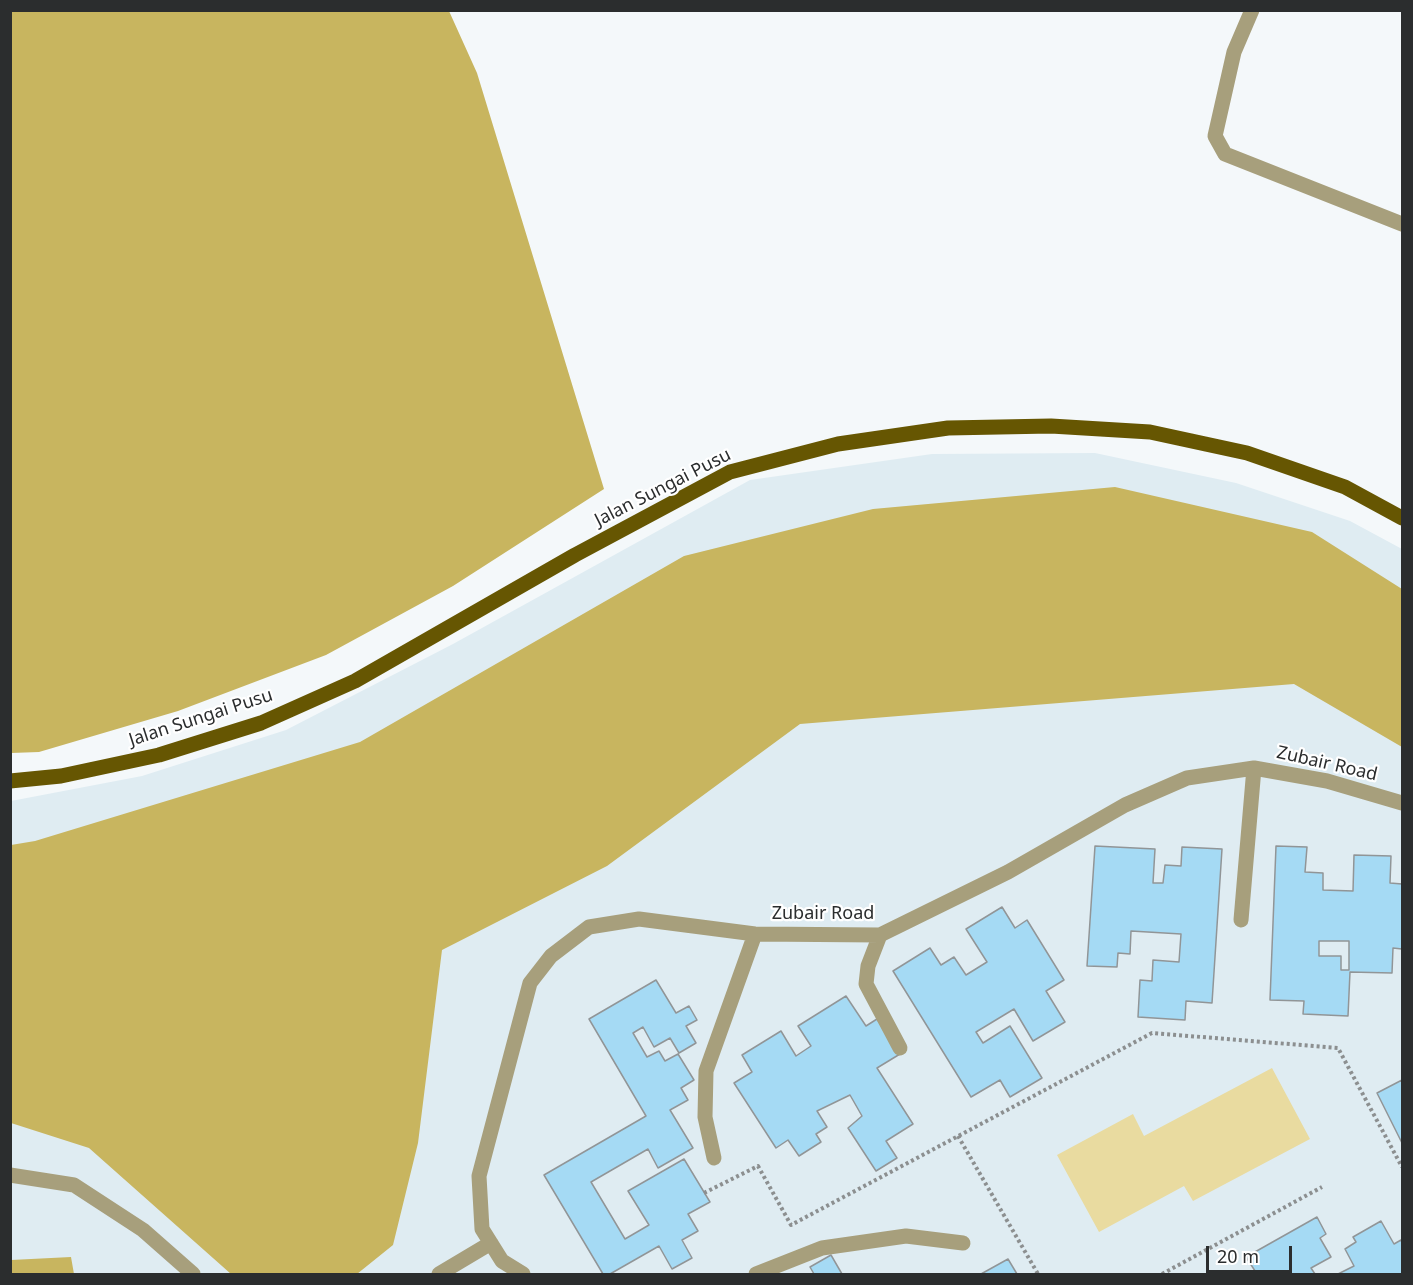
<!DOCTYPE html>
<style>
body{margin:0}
#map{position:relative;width:1413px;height:1285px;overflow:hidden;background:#f4f8fa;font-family:"Noto Sans",sans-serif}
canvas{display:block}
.frame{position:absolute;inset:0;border:12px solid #2b2d2e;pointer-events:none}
.scale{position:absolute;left:1206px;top:1246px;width:86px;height:27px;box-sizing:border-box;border:3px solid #2b2d2e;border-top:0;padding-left:8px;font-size:18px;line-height:21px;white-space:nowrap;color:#2b2d2e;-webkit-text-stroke:4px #fff;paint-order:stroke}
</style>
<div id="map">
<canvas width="1413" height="1285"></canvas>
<div class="frame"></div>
<div class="scale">20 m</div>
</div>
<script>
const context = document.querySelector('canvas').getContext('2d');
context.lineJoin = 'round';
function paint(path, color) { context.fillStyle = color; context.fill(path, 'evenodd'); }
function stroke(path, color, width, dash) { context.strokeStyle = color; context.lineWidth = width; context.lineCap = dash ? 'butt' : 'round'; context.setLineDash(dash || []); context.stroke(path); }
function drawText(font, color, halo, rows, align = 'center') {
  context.font = font + ' "Noto Sans",sans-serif'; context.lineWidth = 4.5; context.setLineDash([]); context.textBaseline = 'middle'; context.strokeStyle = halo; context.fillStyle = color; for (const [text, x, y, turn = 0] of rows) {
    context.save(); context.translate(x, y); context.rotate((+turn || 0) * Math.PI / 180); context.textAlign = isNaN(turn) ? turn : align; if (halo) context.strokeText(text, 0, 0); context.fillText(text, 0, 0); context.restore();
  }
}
paint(new Path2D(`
 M1095 453 1236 483 1350 521 1402 549V1274H11V801L142 776 286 730 453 644 750 480 932 454Z`), '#dfecf2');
paint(new Path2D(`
 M1272 1068 1310 1139 1193 1201 1184 1186 1099 1232 1057 1155 1133 1114 1144 1136Z`), '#e9dba0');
paint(new Path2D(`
 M10 11H449L477 73 604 489 453 586 326 655 178 711 39 752 11 753Z
 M1115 487 1312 532 1402 589V747L1294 684 800 724 607 866 442 950 418 1143 393 1245 357 1274H231L89 1148 11 1123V845L35 841 360 742 684 556 873 509Z
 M71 1257 74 1274H11V1260Z`), '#c8b55f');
const building = new Path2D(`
 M1095 846 1155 849 1153 883H1163L1165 865 1181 866 1182 847 1222 849 1212 1003 1186 1001 1185 1020 1138 1017 1140 980 1152 981 1153 960 1179 962 1181 934 1131 931 1130 954 1118 953 1117 967 1087 966Z
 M1276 846 1307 847 1305 872 1323 873V890L1353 891 1354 855 1391 856 1390 883 1402 884V949L1393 948 1392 973 1350 972 1348 1016 1303 1014 1304 1001 1270 1000ZM1319 941H1349V970H1341V956H1319Z
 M1002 907 1015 928 1027 920 1064 980 1046 991 1065 1022 1033 1041 1014 1009 976 1032 983 1043 1010 1026 1042 1078 1010 1097 1000 1080 971 1097 893 971 930 948 941 965 954 957 966 975 987 962 966 929Z
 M656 980 676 1013 689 1006 697 1020 686 1026 696 1043 679 1053 670 1038 654 1047 643 1027 633 1033 647 1057 659 1051 665 1061 678 1054 694 1080 681 1088 688 1100 670 1110 693 1148 658 1168 648 1149 591 1182 625 1239 649 1225 628 1191 684 1159 710 1202 688 1214 698 1231 682 1240 692 1258 672 1269 659 1246 610 1274H603L544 1175 646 1116 589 1019Z
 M846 996 866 1026 877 1019 900 1054 877 1068 913 1124 886 1141 897 1158 876 1171 848 1128 862 1116 850 1095 817 1111 827 1127 816 1134 821 1142 799 1156 788 1140 776 1148 734 1083 752 1072 742 1055 781 1031 796 1056 811 1046 798 1026Z
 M1402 1080V1143L1377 1093Z
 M1317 1217 1326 1234 1320 1238 1331 1257 1311 1268 1315 1274H1257L1246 1257Z
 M1381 1221 1394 1244 1401 1240 1402 1243V1274H1338L1354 1266 1345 1249 1356 1242 1353 1237Z
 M831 1255 842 1274H814L810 1267Z
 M1008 1259 1017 1274H981Z`);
paint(building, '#a5daf4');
stroke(building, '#919597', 1.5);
stroke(new Path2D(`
 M958 1136 1038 1274
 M704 1193 758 1166 791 1225 1152 1033 1338 1048 1402 1167
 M1162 1274 1322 1187`), '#8c8f90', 4, [3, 3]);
stroke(new Path2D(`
 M1252 10 1234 52 1215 136 1225 154 1402 224
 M1241 920 1254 768
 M880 935 868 966 866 984 900 1048
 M714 1158 705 1117 706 1071 755 934
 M10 1175 74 1185 143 1230 193 1274
 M439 1274 491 1243
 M523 1274 502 1261 482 1229 479 1176 530 983 551 956 589 927 639 919 755 934 880 935 1008 872 1125 805 1187 778 1254 768 1327 781 1402 803
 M756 1274 822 1248 906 1236 963 1243`), '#a79f7c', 15);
stroke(new Path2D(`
 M10 781 61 776 159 755 261 723 355 681 575 555 730 472 838 444 948 428 1051 426 1150 432 1247 453 1345 487 1402 518`), '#665602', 15);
drawText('18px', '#2b2d2e', '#fff', [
 ["Jalan Sungai Pusu",663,488,-27],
 ["Jalan Sungai Pusu",201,718,-18],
 ["Zubair Road",1327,764,13],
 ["Zubair Road",823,914]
]);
</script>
